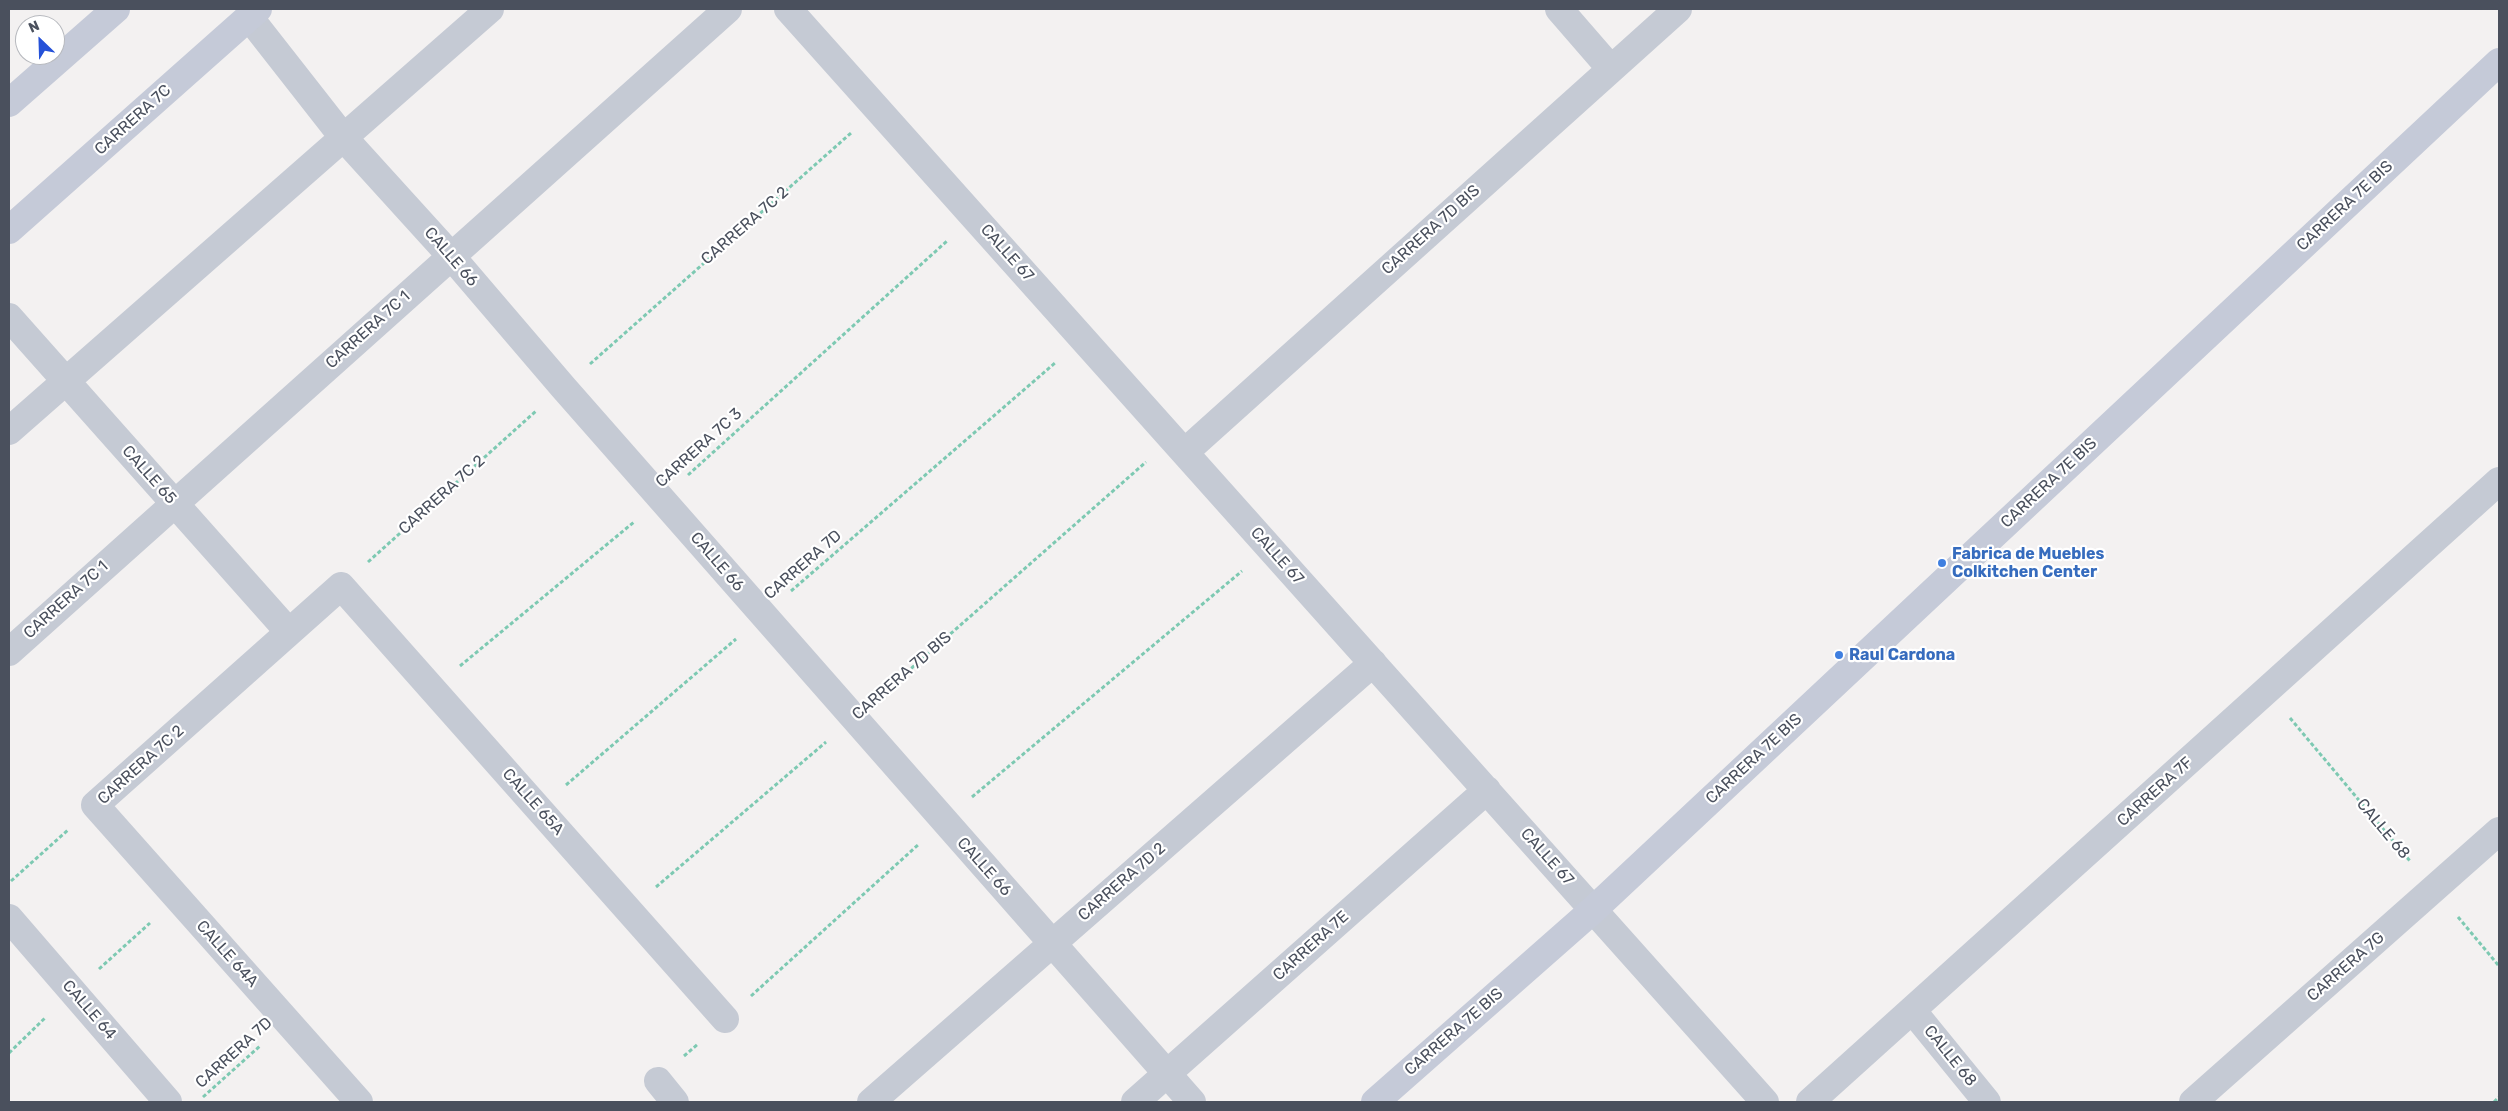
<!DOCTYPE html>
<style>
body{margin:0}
#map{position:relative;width:2508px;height:1111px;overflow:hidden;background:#f3f1f1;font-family:Rubik,sans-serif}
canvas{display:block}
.frame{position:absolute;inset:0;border:10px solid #4a505d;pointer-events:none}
.north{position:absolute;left:15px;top:15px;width:50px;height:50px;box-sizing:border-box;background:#fff;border:1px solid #b7b9be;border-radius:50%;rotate:336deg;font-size:14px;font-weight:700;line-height:20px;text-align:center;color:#4a505d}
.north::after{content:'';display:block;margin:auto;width:18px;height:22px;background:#2551d8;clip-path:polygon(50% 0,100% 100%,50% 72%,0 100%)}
</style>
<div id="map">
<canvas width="2508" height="1111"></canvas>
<div class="frame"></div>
<div class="north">N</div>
</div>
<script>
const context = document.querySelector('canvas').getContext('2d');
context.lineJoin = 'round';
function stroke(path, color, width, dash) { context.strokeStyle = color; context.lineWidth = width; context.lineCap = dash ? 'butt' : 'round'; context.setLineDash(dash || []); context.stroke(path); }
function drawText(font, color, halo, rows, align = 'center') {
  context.font = font + ' Rubik,sans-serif'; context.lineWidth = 4.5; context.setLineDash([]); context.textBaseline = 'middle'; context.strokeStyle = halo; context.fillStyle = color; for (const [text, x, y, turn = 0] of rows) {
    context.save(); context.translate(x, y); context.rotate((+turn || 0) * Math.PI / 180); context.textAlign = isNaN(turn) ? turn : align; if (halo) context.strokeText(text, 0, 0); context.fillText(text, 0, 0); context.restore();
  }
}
stroke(new Path2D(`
 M590 364 851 133
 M688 475 947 241
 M368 562 536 411
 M791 591 1055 363
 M460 666 634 522
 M882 694 1146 462
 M2290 718 2410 861
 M566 785 736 639
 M972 797 1242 571
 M11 881 68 830
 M656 887 826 742
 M2458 917 2499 966
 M99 969 150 923
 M751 996 919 844
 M9 1053 46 1017
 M684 1056 698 1044
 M203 1097 260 1046
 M2494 1102 2499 1097`), '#7dc9b2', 3, [4, 2.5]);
stroke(new Path2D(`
 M788 9 1765 1102
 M1559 9 1611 69
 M249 17 343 137 451 256 563 387 1192 1102
 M9 317 289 632
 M9 431 490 9
 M1185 452 1678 9
 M9 652 728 9
 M9 918 168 1102
 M1912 1010 1987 1102
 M658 1081 675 1102
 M359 1102 95 805 341 586 725 1019
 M871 1102 1373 663
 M1135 1102 1487 790
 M1810 1102 2499 481
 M2193 1102 2499 831`), '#c5cad4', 28);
stroke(new Path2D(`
 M9 103 116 9
 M9 230 258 9
 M1375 1102 1593 910 2499 62`), '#c5cad8', 28);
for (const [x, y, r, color] of [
 [1942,563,5,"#3f7fe0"],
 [1839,655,5,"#3f7fe0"]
]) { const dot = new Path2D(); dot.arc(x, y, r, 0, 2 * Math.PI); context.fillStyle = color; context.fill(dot); stroke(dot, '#fff', 2); }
drawText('16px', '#4a505d', '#fff', [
 ["CARRERA 7C",133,120,-42],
 ["CARRERA 7E BIS",2345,206,-43],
 ["CARRERA 7C 2",745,226,-41],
 ["CARRERA 7D BIS",1431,230,-42],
 ["CALLE 67",1007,253,48],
 ["CALLE 66",451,257,49],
 ["CARRERA 7C 1",368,330,-42],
 ["CARRERA 7C 3",699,448,-42],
 ["CALLE 65",149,475,48],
 ["CARRERA 7E BIS",2049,483,-43],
 ["CARRERA 7C 2",442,495,-42],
 ["CALLE 67",1277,556,48],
 ["CALLE 66",717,562,49],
 ["CARRERA 7D",803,565,-41],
 ["CARRERA 7C 1",66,600,-42],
 ["CARRERA 7D BIS",902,676,-41],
 ["CARRERA 7E BIS",1754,759,-43],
 ["CARRERA 7C 2",141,765,-42],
 ["CARRERA 7F",2155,792,-42],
 ["CALLE 65A",533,802,48],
 ["CALLE 68",2383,829,50],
 ["CALLE 67",1547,857,48],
 ["CALLE 66",984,867,48],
 ["CARRERA 7D 2",1122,882,-41],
 ["CARRERA 7E",1311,946,-42],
 ["CALLE 64A",227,954,48],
 ["CARRERA 7G",2346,967,-41],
 ["CALLE 64",89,1010,49],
 ["CARRERA 7E BIS",1454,1032,-41],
 ["CARRERA 7D",234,1053,-42],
 ["CALLE 68",1950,1056,51]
]);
drawText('bold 16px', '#366cbe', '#fff', [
 ["Fabrica de Muebles",1952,554],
 ["Colkitchen Center",1952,572],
 ["Raul Cardona",1849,655]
], 'left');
</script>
